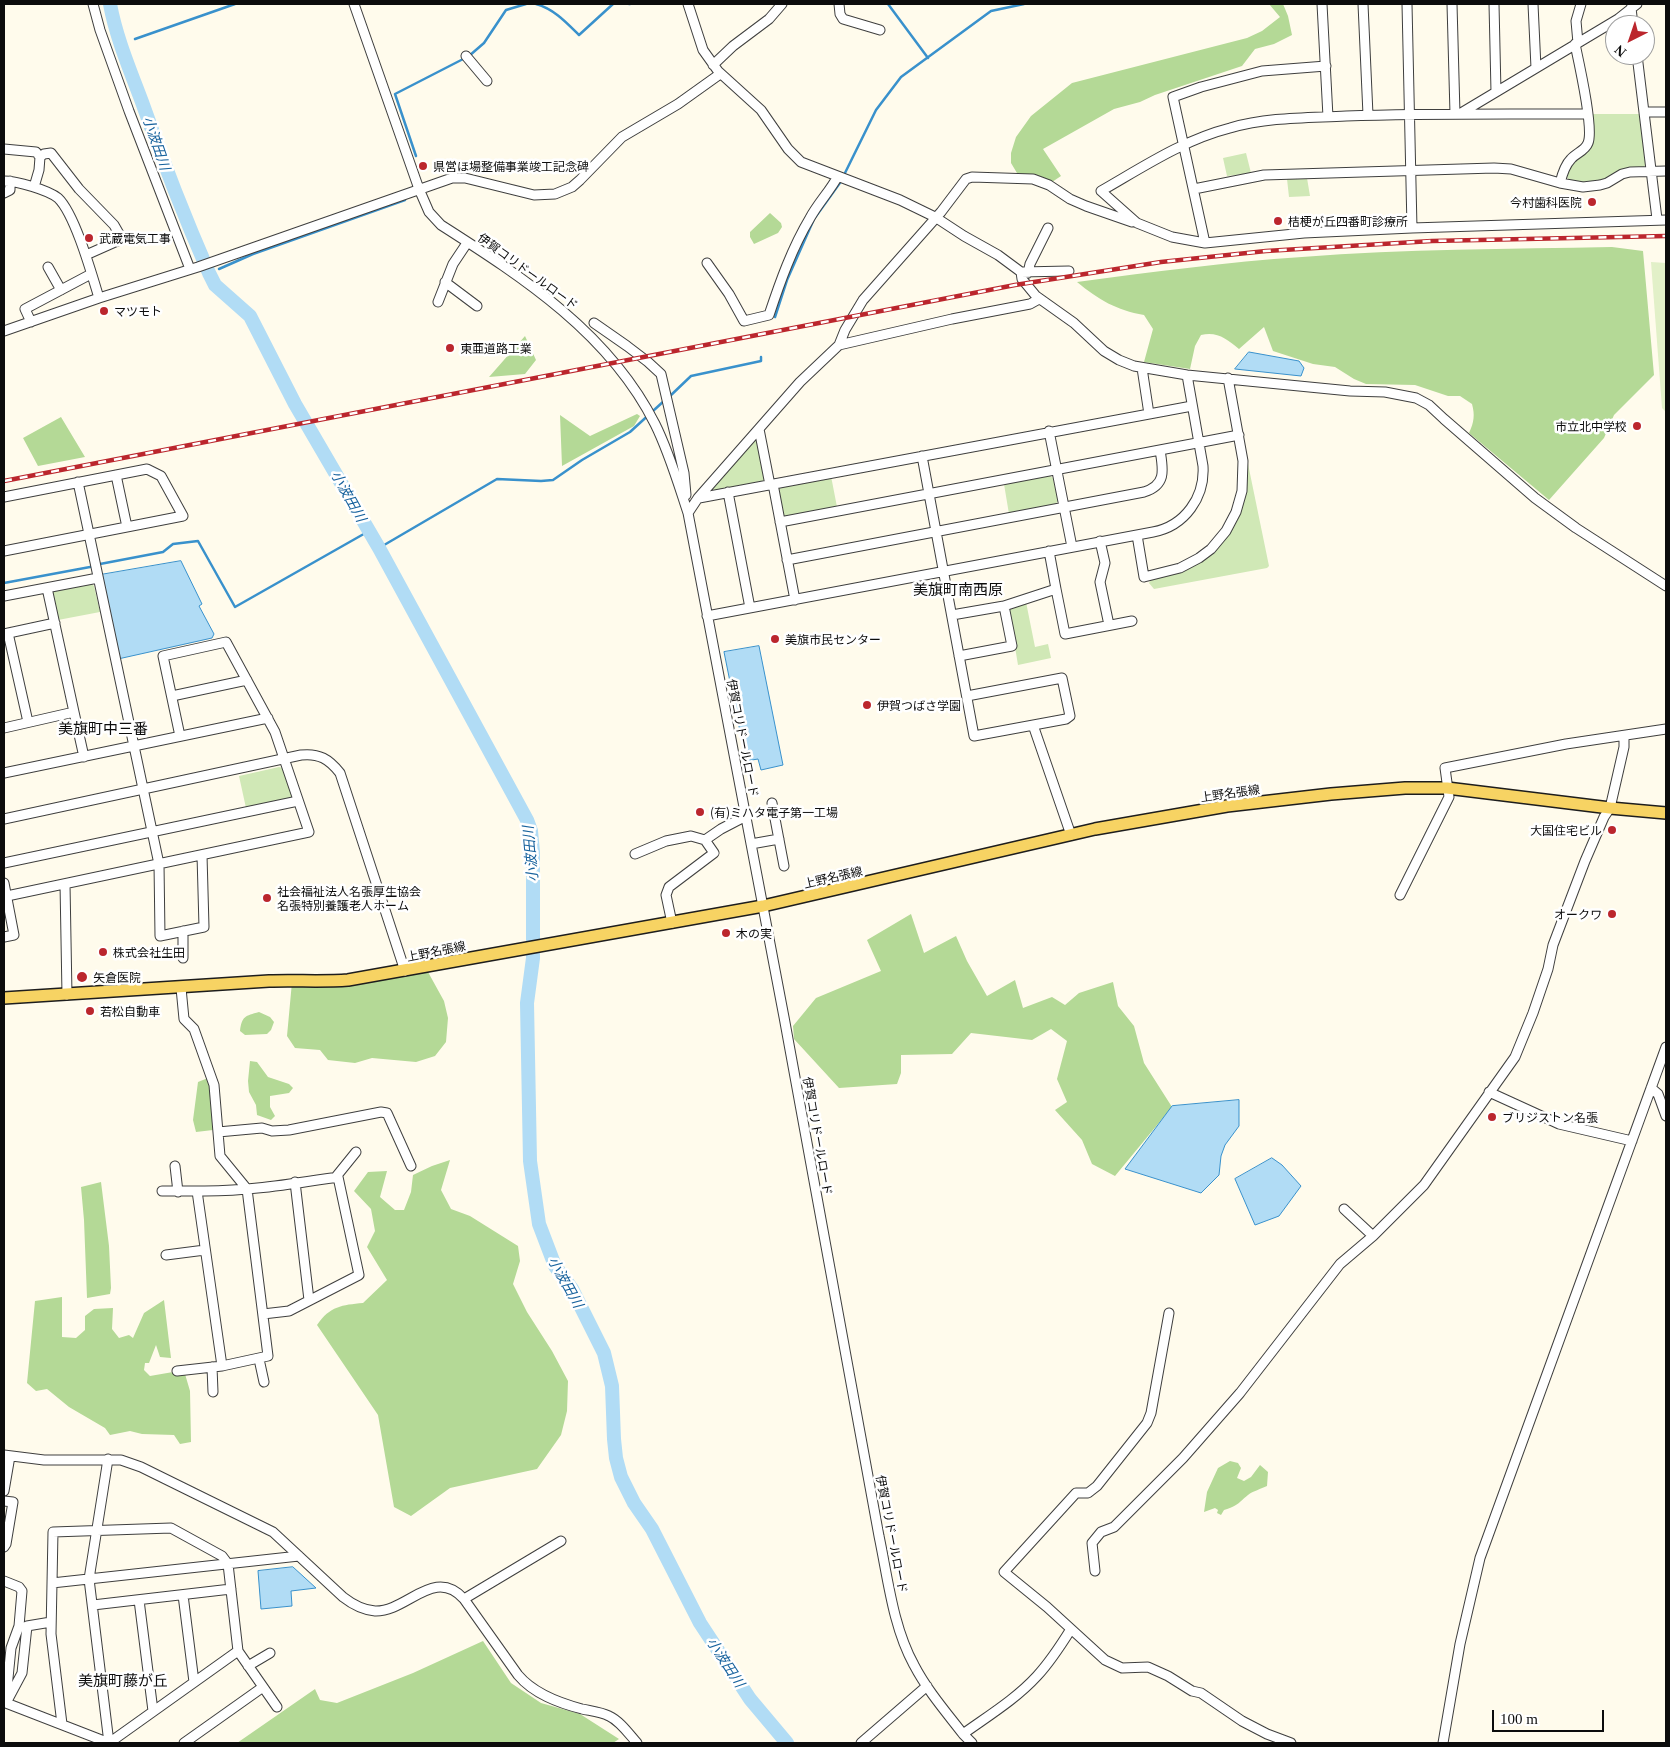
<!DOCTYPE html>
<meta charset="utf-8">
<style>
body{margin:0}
#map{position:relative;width:1670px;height:1747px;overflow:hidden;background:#fffbec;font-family:Georgia,serif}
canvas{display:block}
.frame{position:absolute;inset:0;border:5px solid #0c0c0c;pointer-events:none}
.north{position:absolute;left:1605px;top:15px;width:50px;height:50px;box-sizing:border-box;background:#fff;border:1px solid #9e9e9e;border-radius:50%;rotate:221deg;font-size:14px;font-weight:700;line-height:20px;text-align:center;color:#0c0c0c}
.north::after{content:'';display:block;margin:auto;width:18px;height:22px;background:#bb262d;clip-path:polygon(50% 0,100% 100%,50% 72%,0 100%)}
.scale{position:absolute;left:1492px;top:1710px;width:112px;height:22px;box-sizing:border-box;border:2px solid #0c0c0c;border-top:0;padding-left:6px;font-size:15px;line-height:18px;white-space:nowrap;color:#0c0c0c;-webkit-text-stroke:4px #fff;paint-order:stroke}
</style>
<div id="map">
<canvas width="1670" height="1747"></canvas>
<div class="frame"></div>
<div class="north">N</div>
<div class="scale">100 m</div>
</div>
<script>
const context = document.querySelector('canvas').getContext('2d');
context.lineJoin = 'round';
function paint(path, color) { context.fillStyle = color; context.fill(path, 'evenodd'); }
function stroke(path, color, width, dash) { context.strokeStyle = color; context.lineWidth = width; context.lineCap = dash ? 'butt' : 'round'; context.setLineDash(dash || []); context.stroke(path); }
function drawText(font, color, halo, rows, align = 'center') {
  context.font = font + ' Georgia,"Noto Sans JP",serif'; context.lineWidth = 5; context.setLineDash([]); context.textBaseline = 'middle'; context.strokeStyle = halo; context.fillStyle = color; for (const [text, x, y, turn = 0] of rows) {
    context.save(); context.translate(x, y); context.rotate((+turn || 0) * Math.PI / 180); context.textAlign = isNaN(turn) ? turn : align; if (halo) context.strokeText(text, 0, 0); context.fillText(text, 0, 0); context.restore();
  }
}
paint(new Path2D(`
 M1591 114H1641L1647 163 1643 168C1628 173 1576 193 1566 176L1573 162 1585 153Z
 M1246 153 1251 173 1227 176 1223 158Z
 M1307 178 1310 196 1289 197 1287 179Z
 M755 437H759L766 478 762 482 713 491 710 489Z
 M1247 459 1269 566 1267 568 1154 589 1149 583 1152 578 1166 575 1228 533Z
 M1049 475 1053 478 1058 501 1055 505 1009 514 1004 484Z
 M831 476 837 507 785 517 782 513 777 490 780 487Z
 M91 583 94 586 100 612 58 620 52 593 55 590Z
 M1026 602 1035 647 1048 644 1051 658 1018 665 1009 611 1012 607Z
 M279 767 283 768 292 795 289 800 246 808 239 776Z`), '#d0e8b6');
paint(new Path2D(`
 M1269 4H1283L1288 16 1292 35 1274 44 1255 49 1242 66 1155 95 1140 102 1114 109 1043 149 1061 176 1052 182 1017 173 1011 163V153L1016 137 1031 116 1072 83 1247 38 1262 31 1280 17Z
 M770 213 781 223 782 227 778 233 754 244 750 237V232Z
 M1612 247 1643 251 1654 375 1614 415 1604 438 1549 500 1469 433C1474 422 1475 415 1472 404L1460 396H1448L1415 385 1366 384 1354 379 1335 367 1313 364 1273 351 1264 327 1239 349C1227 339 1217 331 1201 335L1195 346 1190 369 1144 362 1153 329 1144 315C1116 310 1099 300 1077 282 1152 272 1227 262 1302 257 1405 249 1509 249 1612 247Z
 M525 336 536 360 525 374 489 377Z
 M637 414 640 416 634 426 562 466 560 415 590 436Z
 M61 417 85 457 38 466 23 438Z
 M911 914 924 953 956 936 967 961 987 996 1015 980 1023 1008 1052 997 1065 1005 1079 993 1113 982 1118 1006 1134 1026 1144 1063 1172 1107 1115 1176 1092 1164 1082 1140 1055 1110 1067 1102 1057 1079 1067 1041 1051 1029 1032 1040 971 1033 952 1054 901 1055V1073L897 1084 839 1088 794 1039 793 1026 816 998 881 971 867 940Z
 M428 972 444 1001 448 1018 446 1042 435 1056 416 1062 372 1058 355 1063 328 1060 320 1050 295 1048 287 1036 292 982H362Z
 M259 1012 270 1017 274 1022 271 1030 267 1034 245 1035 240 1031C242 1016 245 1016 259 1012Z
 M250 1061 257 1062 268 1077 289 1084 293 1088 289 1093 270 1096V1107L275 1116 271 1120 257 1115 256 1105 249 1092 248 1081Z
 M208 1078 214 1099 213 1130 196 1132 193 1120 198 1082Z
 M450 1160 441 1190 451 1209 470 1216 518 1246 520 1261 513 1284 527 1312 552 1351 568 1381 567 1411 561 1435 537 1469 450 1488 411 1516 394 1507 378 1415 317 1325C330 1306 342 1305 363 1303L387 1280 367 1247 375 1231 371 1209 354 1191 368 1172 387 1171 380 1197 395 1210H404L411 1192 413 1175 432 1166Z
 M101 1182 109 1246 111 1288 110 1294 87 1298 84 1220 81 1187Z
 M62 1297V1337L76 1338 85 1330V1316L94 1309 113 1308 112 1329 119 1338 129 1335 133 1338 144 1313 164 1300 171 1358 160 1357 156 1345 149 1363H145L144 1370 150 1376 173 1372 185 1374 190 1391 191 1442 180 1444 174 1435 142 1434 130 1431 110 1435 105 1428 69 1407 47 1389 36 1391 27 1383 35 1301Z
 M1230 1461 1238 1463 1241 1468 1237 1478 1244 1481 1251 1477 1260 1465 1268 1472 1267 1486C1261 1489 1253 1491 1248 1495 1238 1503 1238 1506 1224 1510L1221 1515 1217 1513 1218 1510 1215 1508 1204 1512 1207 1492 1218 1468Z
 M483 1641 511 1683 541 1703 580 1714 619 1739 613 1743H237L315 1689 320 1700 337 1703 413 1673Z`), '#b4d996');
paint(new Path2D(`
 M1651 262 1666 263V412L1662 408Z`), '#e2f0c8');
const water = new Path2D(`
 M1249 352 1299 361 1304 368 1301 376 1235 369Z
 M181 561 202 604 199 606 214 634 212 638 118 659 100 575Z
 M759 646 783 765 761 770 758 759 746 761 724 652Z
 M1239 1100V1126L1225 1145 1221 1156 1219 1175 1201 1193 1125 1169 1172 1106Z
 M1272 1158 1282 1165 1301 1186 1279 1216 1255 1225 1235 1179Z
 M293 1567 316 1588 291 1591 292 1606 261 1609 258 1571Z`);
paint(water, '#b1dcf5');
stroke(water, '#3991cc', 1);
stroke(new Path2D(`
 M536 4C554 9 566 22 579 35L613 4
 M629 4H630
 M888 4 928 58
 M135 39 235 4
 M416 156 395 94 469 56 484 43 506 10 526 4
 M844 175 876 110 901 77 991 11 1024 4
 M219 269 253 254 405 200
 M775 317 787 280 814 219 842 180
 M669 397 691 376 761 361V357
 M379 548 497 479 541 481 553 480 582 460 630 432 665 400
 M100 564 163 552 173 544 198 541 235 607 369 531
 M4 583 90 567`), '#3991cc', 2.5);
stroke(new Path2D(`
 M110 4C116 37 130 70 142 102 162 159 184 216 209 273L215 285 250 316 295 404 379 548 527 820 531 831 533 852V958L527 1003 530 1161 539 1224 555 1266 572 1289 604 1353 612 1386 614 1439 616 1458 621 1477 634 1503 652 1529 700 1623 750 1699 787 1743`), '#b1dcf5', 14);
const minor = new Path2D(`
 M93 4 100 30 129 111 190 269
 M354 4 419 189 429 212 441 225C524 278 610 334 655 424 669 452 678 483 688 513L784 1017 879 1536C888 1579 893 1627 914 1665 927 1690 946 1712 963 1734L972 1743
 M688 4 703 50 718 71 761 110 788 149 801 162 900 200 935 217 964 236 998 255 1021 272 1069 271
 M839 4 840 14 843 19 880 30
 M1322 4 1328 117
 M1363 4 1368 115
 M1407 4 1412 228
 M1452 4 1455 114
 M1494 4 1496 92
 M1533 4 1536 68
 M1631 8 1633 25
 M1578 43 1576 21 1581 4
 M1637 55 1657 219
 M466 56 487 81
 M713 65 733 46 769 19 782 4
 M1644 112H1666
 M1461 113 1618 19 1637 4
 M1588 114C1507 114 1427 113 1346 116 1307 118 1268 117 1230 128 1183 140 1143 167 1101 191L1137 223 1172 237 1205 243 1304 233 1412 228 1666 220
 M4 149 36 152 40 157 39 170 34 187
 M40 157 44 154 51 153 79 189 114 225 122 239 86 255
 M4 181C17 181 48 190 58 198 75 214 92 275 99 298
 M1560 183C1562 175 1565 165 1571 159 1576 153 1585 151 1588 143 1594 129 1579 63 1575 44
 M1194 189 1264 175 1494 168 1511 169 1560 183 1583 187 1600 185 1607 183 1622 174 1630 172 1666 171
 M4 193 10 190V181
 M1205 243 1173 97 1201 87 1262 71 1326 66
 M707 263 729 294 744 321 769 315C780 282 792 248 810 218 818 203 830 191 838 176
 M48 267 61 290
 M1021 272 1022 279 1036 296 1074 323 1104 351 1119 360 1134 366 1187 375 1350 391 1385 392 1416 398 1429 405 1444 419 1535 498 1576 528 1666 586
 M1028 273 1030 264 1048 228
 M445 282 477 306
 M438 302 453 264 467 243
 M31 322 25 309 91 274
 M594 323 627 346 648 362 661 374 684 473 686 495
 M4 331 99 298 198 267 452 178H465L534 195 555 194 572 187 580 180 622 137 678 104 720 74
 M839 345 952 319 1030 304 1039 299
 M1142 368 1149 414
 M759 429 770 485
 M1049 431 1072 547
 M922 456 974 736 1066 719 1070 716 1062 678 967 696
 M116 475 127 527
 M78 482 159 864 160 936 204 927 202 855
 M773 484 795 600
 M728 492 750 608
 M4 497 147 469 161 476 183 516 4 551
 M699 498 1192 406
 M688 511V513L698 498 800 382 839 345 845 330 863 300 941 212 966 179 972 177 1033 179 1049 185 1070 199 1086 206 1132 222
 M780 522 1239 435
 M1137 535 1144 577 1180 568 1199 558 1211 549 1226 531 1236 512 1242 491 1243 461 1228 378
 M1100 541 1105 563 1100 582 1109 625
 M787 560 1144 492C1167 485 1163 469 1160 450
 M1056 589 1065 634 1132 621
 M4 596 98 578
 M952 615 1004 606 1056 589 1049 551
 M707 616 1153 532C1185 526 1205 497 1203 466L1187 375
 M8 633 28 722
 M4 634 55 623
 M959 656 1012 646 1004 606
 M172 696 247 680
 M74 712 84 757
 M1033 725 1071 835
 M4 728 74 712 47 588
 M4 773 268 718
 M772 803 784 866
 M4 819 301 755C319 753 329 759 340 773L405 971
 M751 844 779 839
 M635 854 666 841 691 836 705 840
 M4 863 298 801
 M4 883 14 935 4 937
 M65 884 67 995
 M1400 895 1449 797 1445 768 1566 744 1666 729
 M7 896 309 832 275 732 226 642 163 656 180 736
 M672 923 666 895 669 887 714 853 705 840 721 829 746 816
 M183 958V931
 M181 988 184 1019 194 1029 214 1085 220 1156 247 1189 268 1356 222 1366 197 1191C244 1192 292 1184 338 1177L359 1275 289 1311 263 1314
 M1651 1088 1658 1094 1666 1116
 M1489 1092 1559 1124 1632 1141
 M218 1132 262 1128 272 1131 289 1130 381 1112 387 1113 411 1166
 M175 1166 178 1192
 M335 1178 356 1152
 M295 1182 309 1300
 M162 1191H197
 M1344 1209 1373 1236
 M166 1255 205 1250
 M1169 1313 1151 1413 1147 1423 1097 1486 1088 1493H1076L1004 1572 1047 1607 1105 1660 1122 1668 1148 1667 1168 1676 1192 1691 1201 1693 1242 1721 1267 1734 1291 1743
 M259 1359 264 1382
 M212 1367 213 1392
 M177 1371 222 1366
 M4 1455 44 1460H121L141 1467 273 1532 343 1597C352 1604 362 1610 375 1611 407 1612 434 1566 464 1599
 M108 1459 89 1579 109 1743
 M4 1491 10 1456
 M4 1501 13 1502 6 1544 4 1547
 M561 1541 464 1599 518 1675C534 1694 559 1703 582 1709 591 1711 601 1712 609 1716 620 1721 629 1734 637 1743
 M1095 1571 1092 1543 1101 1532 1114 1527 1183 1458 1240 1393 1340 1264 1373 1236 1424 1185 1515 1057 1533 1013 1548 969 1553 945 1585 861 1604 817 1610 808 1624 747V736
 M4 1581 19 1587 22 1591 19 1626 11 1648 7 1688 4 1693
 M52 1583 299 1556
 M183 1595 194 1682
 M139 1600 153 1711
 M93 1605 231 1589
 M51 1622 27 1626 22 1673 6 1703 109 1743 238 1651 228 1564 222 1556 171 1528 53 1532 51 1634 62 1724
 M238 1651 277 1707
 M248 1666 270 1653
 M963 1734C988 1716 1016 1699 1037 1676 1050 1662 1061 1645 1071 1629
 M184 1743 263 1687
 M861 1743 927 1686
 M1443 1743 1460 1644 1480 1558 1666 1047`);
const major = new Path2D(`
 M4 998 269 981C295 980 322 982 348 980L763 906 1095 829 1227 806 1331 794 1405 788H1447L1610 808 1666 813`);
stroke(minor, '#3f3f3f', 11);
stroke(major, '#1d1d1d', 14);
stroke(minor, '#fff', 9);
stroke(major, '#f7d363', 11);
const rail = new Path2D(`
 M4 481 1015 285 1161 262 1266 251 1432 241 1666 236`);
stroke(rail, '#bb262d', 4.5);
stroke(rail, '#fff', 2.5, [8]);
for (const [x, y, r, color] of [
 [423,166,5,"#bb262d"],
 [1592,202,5,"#bb262d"],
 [1278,221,5,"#bb262d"],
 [89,238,5,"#bb262d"],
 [104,311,5,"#bb262d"],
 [450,348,5,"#bb262d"],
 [1637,426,5,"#bb262d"],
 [775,639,5,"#bb262d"],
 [867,705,5,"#bb262d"],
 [700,812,5,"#bb262d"],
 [1612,830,5,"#bb262d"],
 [267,898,5,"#bb262d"],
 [1612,914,5,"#bb262d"],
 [726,933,5,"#bb262d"],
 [103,952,5,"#bb262d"],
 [82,977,6,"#bb262d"],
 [90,1011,5,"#bb262d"],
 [1492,1117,5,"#bb262d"]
]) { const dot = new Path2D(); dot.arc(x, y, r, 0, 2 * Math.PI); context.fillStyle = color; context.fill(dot); stroke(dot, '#fff', 2); }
drawText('12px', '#0c0c0c', '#fff', [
 ["県営ほ場整備事業竣工記念碑",433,166],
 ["今村歯科医院",1582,202,"right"],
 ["桔梗が丘四番町診療所",1288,221],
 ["武蔵電気工事",99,238],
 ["マツモト",114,311],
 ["東亜道路工業",460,348],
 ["市立北中学校",1627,426,"right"],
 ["美旗市民センター",785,639],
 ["伊賀つばさ学園",877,705],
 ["(有)ミハタ電子第一工場",710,812],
 ["大国住宅ビル",1602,830,"right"],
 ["社会福祉法人名張厚生協会",277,891],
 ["名張特別養護老人ホーム",277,905],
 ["オークワ",1602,914,"right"],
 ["木の実",736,933],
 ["株式会社生田",113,952],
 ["矢倉医院",93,977],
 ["若松自動車",100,1011],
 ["ブリジストン名張",1502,1117]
], 'left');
drawText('12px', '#0c0c0c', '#fff', [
 ["伊賀コリドールロード",528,271,36],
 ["伊賀コリドールロード",743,738,79],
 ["上野名張線",1230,793,-8],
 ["上野名張線",833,877,-13],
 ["上野名張線",436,951,-11],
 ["伊賀コリドールロード",818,1136,80],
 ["伊賀コリドールロード",892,1534,79]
]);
drawText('italic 14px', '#17629d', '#fff', [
 ["小波田川",157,143,71],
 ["小波田川",349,496,61],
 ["小波田川",530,854,-95],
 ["小波田川",566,1282,61],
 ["小波田川",726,1662,57]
]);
drawText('15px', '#0c0c0c', '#fff', [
 ["美旗町南西原",958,589],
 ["美旗町中三番",103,728],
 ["美旗町藤が丘",123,1680]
]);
</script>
